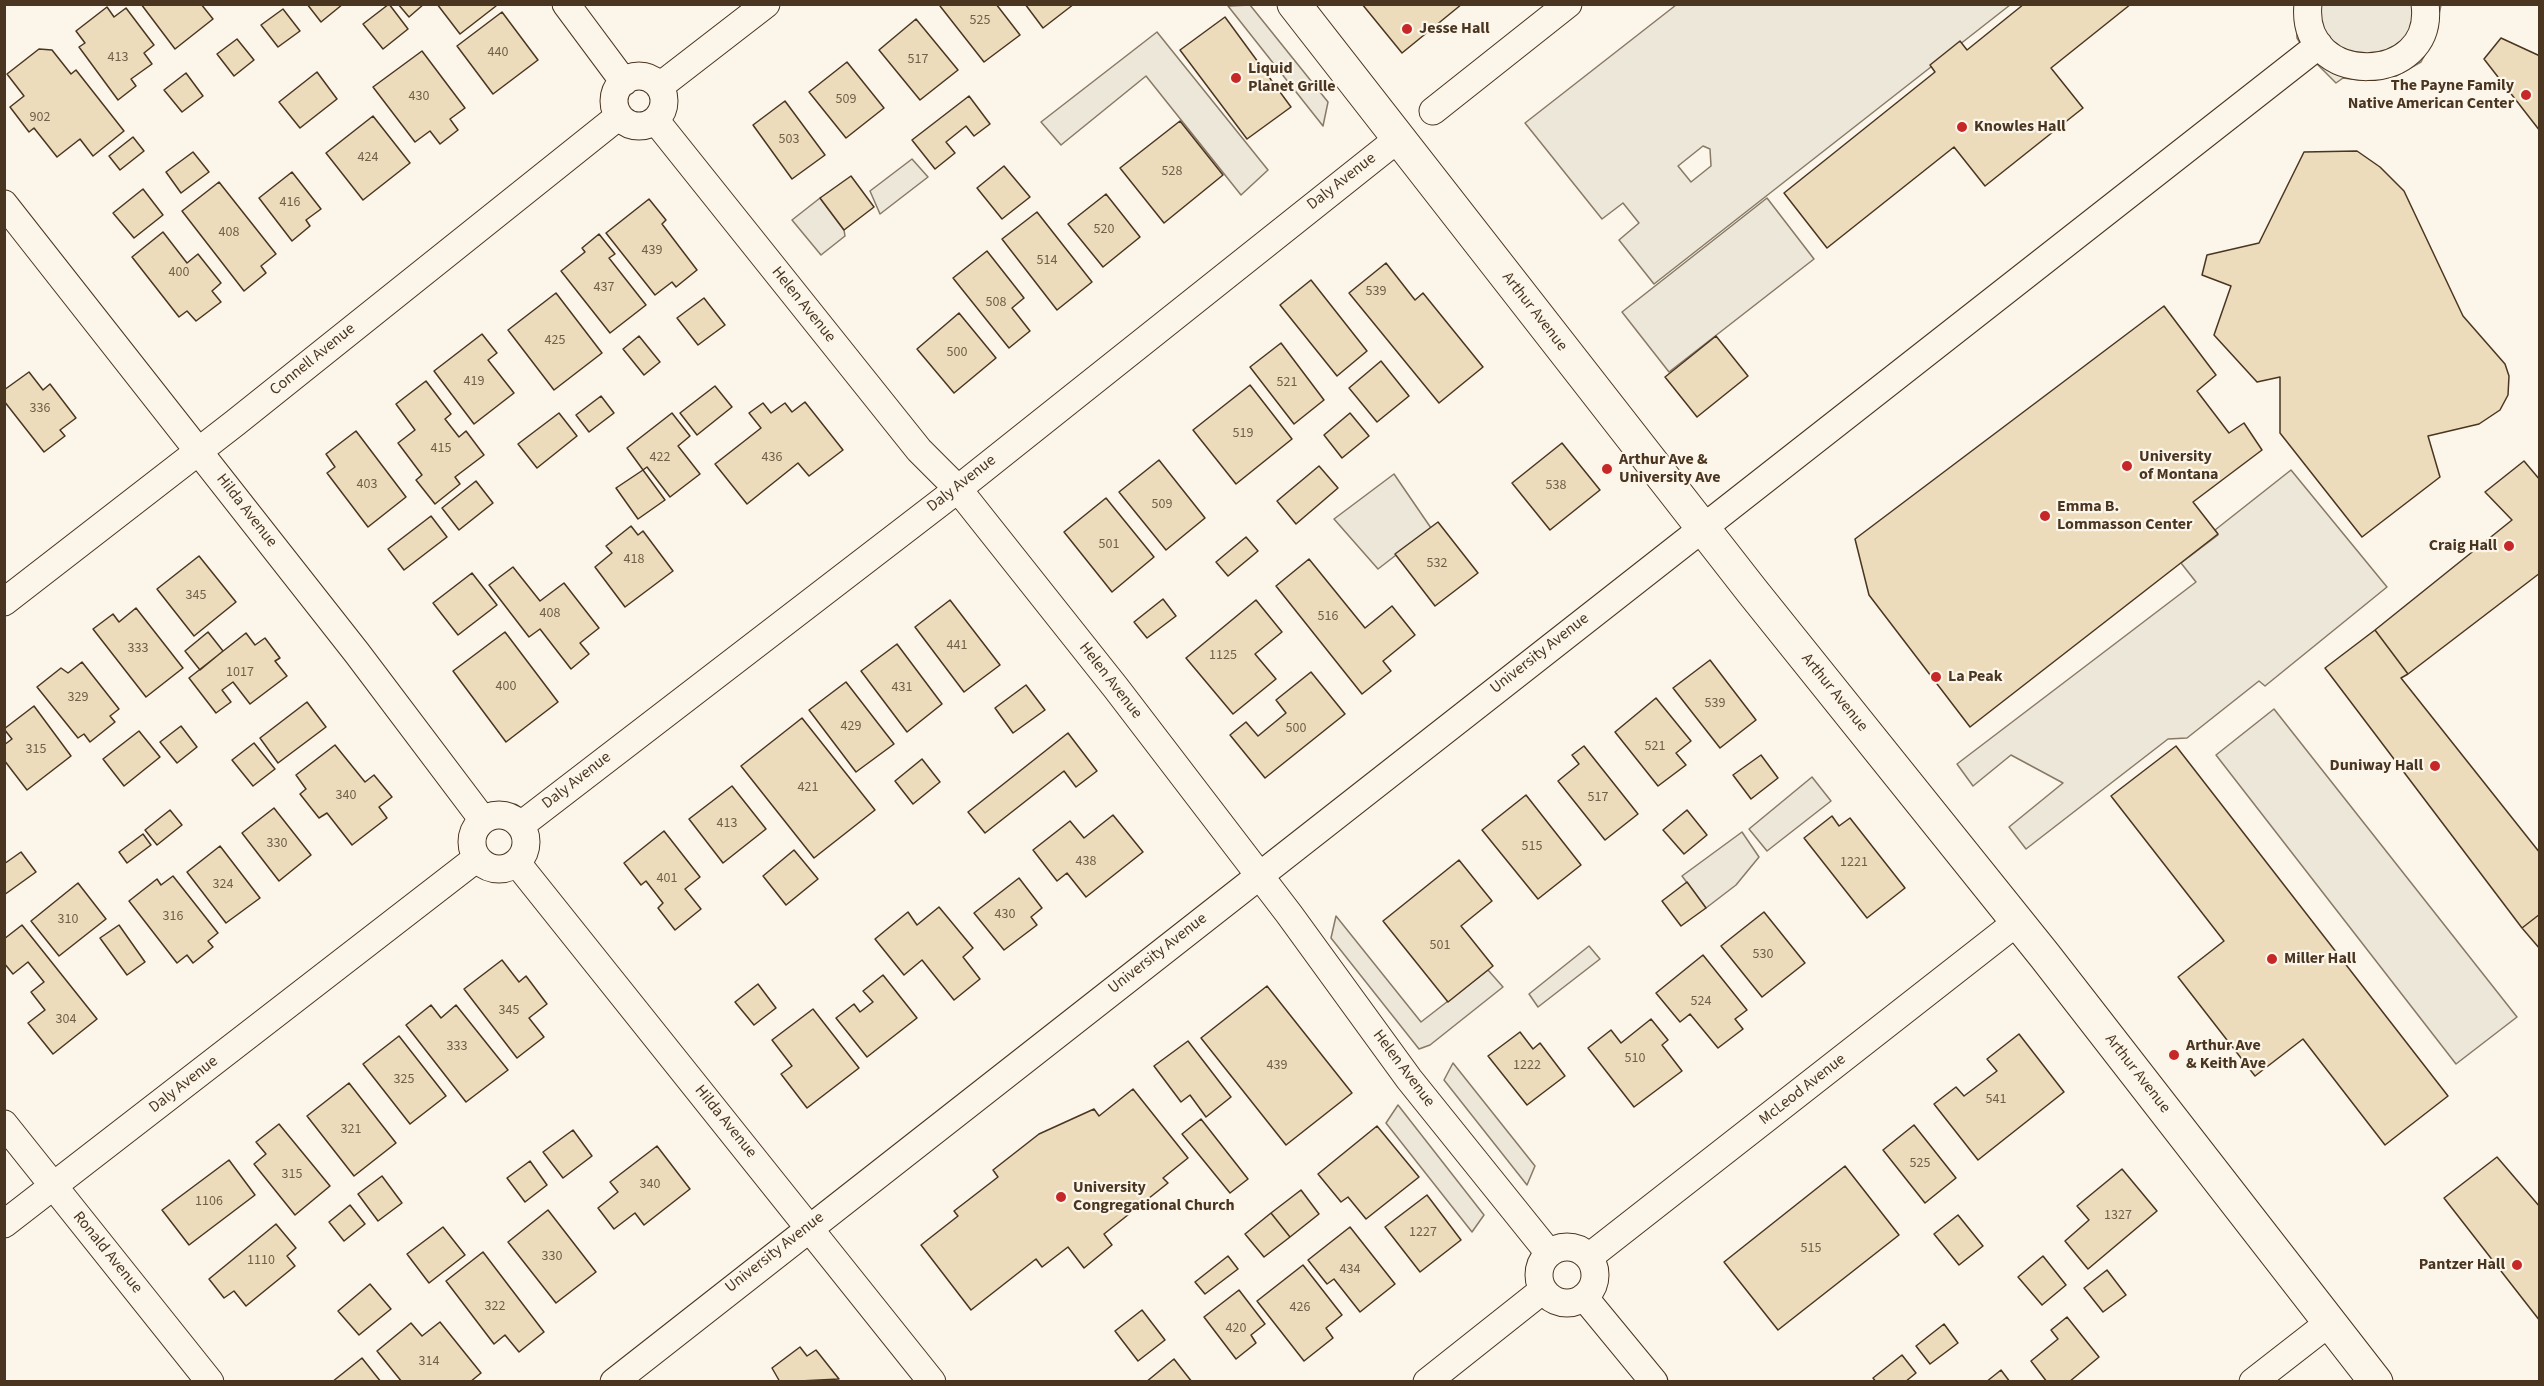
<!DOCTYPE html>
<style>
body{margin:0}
#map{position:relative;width:2544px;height:1386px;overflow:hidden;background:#fbf6e9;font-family:"Source Sans 3",sans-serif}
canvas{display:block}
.frame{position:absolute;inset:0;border:6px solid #4a3520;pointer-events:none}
</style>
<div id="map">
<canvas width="2544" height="1386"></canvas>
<div class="frame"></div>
</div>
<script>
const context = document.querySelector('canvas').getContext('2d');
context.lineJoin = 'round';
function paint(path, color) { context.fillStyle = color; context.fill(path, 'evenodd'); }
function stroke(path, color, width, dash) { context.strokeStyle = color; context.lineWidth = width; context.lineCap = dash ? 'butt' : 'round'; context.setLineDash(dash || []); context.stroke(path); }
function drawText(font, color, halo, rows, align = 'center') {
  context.font = font + ' "Source Sans 3",sans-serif'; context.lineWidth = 4.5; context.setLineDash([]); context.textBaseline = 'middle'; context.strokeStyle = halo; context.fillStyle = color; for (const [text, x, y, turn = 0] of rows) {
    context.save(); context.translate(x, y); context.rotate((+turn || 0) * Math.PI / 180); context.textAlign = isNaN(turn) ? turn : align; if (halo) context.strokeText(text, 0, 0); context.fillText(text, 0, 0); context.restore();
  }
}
const parking = new Path2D(`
 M2295 4 2441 5 2434 38 2421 62 2396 76 2359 80 2343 78 2336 83 2307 54 2297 38Z
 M1250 5 1328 102 1323 126 1228 6Z
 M1676 5H2010L1654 284 1619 240 1639 223 1623 203 1602 219 1525 123ZM1703 146 1710 149 1711 166 1691 182 1678 166Z
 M1157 32 1268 170 1241 195 1146 76 1061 145 1041 122Z
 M912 159 928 177 880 214 870 191Z
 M820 198 844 230 845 236 821 255 792 220Z
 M1767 198 1814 259 1669 372 1622 312Z
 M2291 470 2387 587 2265 686 2259 681 2187 738 2168 739 2026 849 2009 827 2063 783 2011 755 1973 786 1957 764 2196 582 2181 563 2218 535 2215 530Z
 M1394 474 1431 528 1378 569 1334 519Z
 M2274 709 2517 1017 2456 1064 2216 755Z
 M1812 777 1831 801 1767 851 1749 829Z
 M1742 832 1759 857 1736 885 1706 908 1682 876Z
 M1336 916 1421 1022 1488 970 1503 987 1430 1045 1419 1049 1331 938Z
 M1589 946 1600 959 1538 1007 1529 994Z
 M1453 1063 1535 1166 1527 1185 1444 1080Z
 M1398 1105 1484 1215 1472 1232 1386 1123Z`);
paint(parking, '#ede7d9');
stroke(parking, '#887966', 1.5);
const building = new Path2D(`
 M141 4H201L213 19 175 49Z
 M307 4H343L321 22Z
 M389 4 408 29 383 49 363 24Z
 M398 4H424L409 17Z
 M437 4H495L496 6 460 34Z
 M943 4H996L1020 35 984 62 940 6Z
 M1025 4H1074L1043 28Z
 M1362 4H1462L1402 53Z
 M2024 4H2131L2051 68 2083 108 1985 186 1954 147 1827 248 1784 193 1935 72 1930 65 1960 41 1967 50Z
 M107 7 114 17 126 8 154 45 144 53 152 64 131 79 136 86 118 100 79 47 85 43 76 31Z
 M283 9 300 31 278 47 261 25Z
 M502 12 538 60 493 94 457 46Z
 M1225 17 1291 107 1247 139 1180 50Z
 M916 19 958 70 920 100 879 50Z
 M2501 38 2540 56V131L2484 59Z
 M237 39 254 60 234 76 217 54Z
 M39 49 52 50 71 74 76 70 124 131 93 156 80 139 57 157 34 128 29 132 10 107 24 96 7 74Z
 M422 51 465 108 450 119 458 130 440 144 430 131 415 142 373 87Z
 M847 62 884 108 846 138 809 92Z
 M317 72 337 99 300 128 279 102Z
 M186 73 203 96 182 112 164 90Z
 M969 96 990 124 974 136 966 126 946 142 955 153 935 169 912 140Z
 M785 101 825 155 792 179 753 125Z
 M373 116 410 163 363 200 326 153Z
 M1180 121 1223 175 1164 223 1120 168Z
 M133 137 144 151 120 170 109 156Z
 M2357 151 2380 167 2404 191 2463 316 2505 364 2509 376 2508 395 2500 410 2479 424 2428 436 2440 477 2362 537 2280 433V377L2257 382 2214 335 2231 286 2202 275 2207 255 2259 243 2304 152Z
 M193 152 209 172 181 193 166 172Z
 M1004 166 1030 197 1002 219 977 188Z
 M292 172 321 209 306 220 310 226 292 241 259 198Z
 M851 176 874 207 844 230 820 198Z
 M219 182 276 254 261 266 266 273 244 291 182 211Z
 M143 189 163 215 134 238 113 213Z
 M1106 194 1140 237 1103 267 1068 224Z
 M649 199 666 220 662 224 697 270 676 287 672 282 655 295 606 233Z
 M1037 212 1092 282 1057 310 1002 239Z
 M163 232 187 263 198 254 221 283 212 291 221 302 196 321 187 311 179 317 132 257Z
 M599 234 615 254 609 258 646 305 610 333 561 271 585 252 582 248Z
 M987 251 1024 298 1012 308 1030 331 1009 348 953 278Z
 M1386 263 1415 300 1423 293 1483 367 1439 403 1349 293Z
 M1311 280 1367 351 1337 376 1280 305Z
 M556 293 602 353 554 390 508 330Z
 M704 298 725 325 698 345 677 318Z
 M2164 306 2216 375 2197 391 2229 433 2244 423 2262 450 2193 502 2218 534 1970 727 1869 595 1855 539Z
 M959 313 996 358 954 393 917 349Z
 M482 334 497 353 488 360 514 393 474 424 434 371Z
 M639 336 660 362 644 375 623 349Z
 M1716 336 1748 376 1697 417 1665 377Z
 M1281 343 1324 400 1294 424 1250 367Z
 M1381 361 1409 396 1377 422 1349 388Z
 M29 372 43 390 50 384 76 418 60 430 65 436 44 452 4 401V390Z
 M426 381 451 414 445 419 459 437 466 431 484 455 455 477 460 484 435 504 416 480 422 475 398 443 415 430 396 404Z
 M1250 385 1292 439 1236 484 1193 430Z
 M715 386 732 407 697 435 680 413Z
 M601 396 614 413 589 432 576 415Z
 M805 402 843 450 809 476 798 463 747 504 715 464 761 428 749 413 763 403 771 413 785 403 792 412Z
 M559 413 577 436 537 468 518 444Z
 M672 413 690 436 678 446 700 474 670 497 647 467 643 470 627 448Z
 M1350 413 1369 436 1342 458 1324 435Z
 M356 431 406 497 368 527 327 473 335 467 326 454Z
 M1562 443 1600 490 1550 530 1512 483Z
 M1159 460 1205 518 1166 550 1119 492Z
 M2524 461 2540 480V573L2408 674 2375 630 2512 520 2485 492Z
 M1319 466 1338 488 1296 524 1277 501Z
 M643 470 665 500 638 519 616 488Z
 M476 481 493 503 459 530 442 508Z
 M1106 498 1154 557 1112 592 1064 532Z
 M431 516 447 537 404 570 388 549Z
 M1438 522 1478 573 1435 606 1395 554Z
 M631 526 638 535 643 531 673 571 625 607 595 567 612 553 606 546Z
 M1246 537 1258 551 1228 576 1216 562Z
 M199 556 236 602 194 636 157 589Z
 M1309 559 1365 628 1392 606 1415 635 1383 661 1391 671 1362 694 1276 586Z
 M513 567 540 601 564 583 599 628 580 643 589 654 571 669 540 629 529 637 489 585Z
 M472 573 497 605 458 635 433 603Z
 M1163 599 1176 616 1147 638 1134 622Z
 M950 600 1000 665 964 692 915 627Z
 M1256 600 1282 632 1255 654 1276 679 1233 714 1186 658Z
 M136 608 183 668 146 697 93 629 113 614 119 622Z
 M2375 630 2408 674 2401 678 2540 853V914L2522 928 2325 668Z
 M208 632 223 651 200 670 185 651Z
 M505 632 558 702 506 742 453 671Z
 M246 633 255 645 265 638 280 658 275 661 287 676 250 704 233 682 222 690 231 702 216 713 189 678Z
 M897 644 942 704 907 732 861 671Z
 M1710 660 1756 720 1720 748 1673 688Z
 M82 662 119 709 110 716 115 722 90 742 84 734 78 738 37 687 61 668 68 673Z
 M1311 672 1345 714 1265 778 1230 735 1246 722 1258 736 1286 713 1276 700Z
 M846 682 894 744 856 772 809 710Z
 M1026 685 1045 710 1013 733 995 708Z
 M1656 698 1691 741 1676 753 1686 765 1658 786 1615 732Z
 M307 702 326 727 278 763 260 738Z
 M34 706 71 756 27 790 4 760V745L12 739 4 729Z
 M802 718 875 810 814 858 741 766Z
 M181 726 197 747 177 763 160 742Z
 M139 731 160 757 124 786 103 759Z
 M1068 733 1097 771 1076 787 1064 771 985 833 968 812Z
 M254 743 275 769 253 786 232 760Z
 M335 745 365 782 374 775 392 797 379 807 387 818 352 845 327 813 319 818 300 794 306 789 296 775Z
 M1584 746 1638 814 1605 840 1558 781 1579 764 1572 755Z
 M2176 746 2448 1096 2385 1145 2303 1039 2255 1076 2178 977 2224 941 2111 796Z
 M1761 755 1778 778 1751 799 1733 775Z
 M922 759 940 782 913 804 895 781Z
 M732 786 766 829 723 863 689 819Z
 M1526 795 1581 865 1538 899 1482 830Z
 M274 808 311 855 279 881 242 833Z
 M170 810 182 825 157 845 145 830Z
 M1687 810 1707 835 1684 854 1663 830Z
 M1113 815 1143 852 1086 897 1067 873 1057 881 1033 850 1070 821 1084 838Z
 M1832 816 1839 826 1850 818 1905 888 1867 918 1804 838Z
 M664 831 700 877 685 889 701 909 675 930 658 908 663 903 646 881 641 885 624 863Z
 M143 834 151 845 127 863 119 852Z
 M220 846 260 898 226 923 187 872Z
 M794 850 818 879 786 905 763 876Z
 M21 852 36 872 4 895V864Z
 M1459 860 1492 901 1461 926 1493 966 1448 1002 1383 921Z
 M173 876 218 933 208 941 213 947 193 963 187 955 177 963 129 901 157 879 161 885Z
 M1019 878 1042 908 1031 917 1037 925 1004 950 974 913Z
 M1687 882 1706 908 1681 926 1662 901Z
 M78 883 106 919 59 956 31 921Z
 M939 907 973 948 963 957 980 979 954 1000 922 960 904 975 875 939 908 912 917 925Z
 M1764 912 1805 963 1762 997 1721 946Z
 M2540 914V949L2522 928Z
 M22 925 97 1019 53 1054 28 1023 45 1010 31 992 44 982 28 962 13 974 4 963V939Z
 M119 925 145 962 127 975 100 938Z
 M1703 955 1747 1010 1735 1019 1743 1029 1718 1048 1690 1014 1680 1022 1656 993Z
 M502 960 519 982 526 976 547 1004 529 1018 544 1037 517 1058 464 989Z
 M883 975 917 1018 867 1057 836 1018 854 1004 860 1012 873 1002 863 991Z
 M758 984 776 1008 754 1025 735 1002Z
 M1267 986 1352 1093 1286 1145 1201 1038Z
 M431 1005 441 1018 456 1005 508 1070 466 1102 406 1025Z
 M813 1009 859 1068 807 1108 781 1074 792 1066 772 1040Z
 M1651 1019 1668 1040 1662 1045 1682 1071 1634 1107 1588 1048 1611 1030 1621 1043Z
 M1520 1032 1533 1049 1540 1043 1565 1076 1527 1105 1488 1056Z
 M2019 1034 2064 1092 1978 1160 1934 1104 1956 1087 1964 1096 1997 1071 1987 1059Z
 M399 1036 446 1096 410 1124 363 1064Z
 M1188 1041 1231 1097 1206 1117 1190 1095 1181 1102 1154 1066Z
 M349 1083 396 1143 354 1176 307 1116Z
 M1133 1089 1188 1158 1163 1178 1168 1183 1104 1234 1112 1245 1084 1268 1068 1247 1042 1267 1036 1259 971 1310 921 1245 958 1216 954 1211 998 1177 993 1170 1039 1134 1094 1109 1099 1116Z
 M1201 1119 1248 1179 1230 1193 1182 1134Z
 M279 1124 330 1186 295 1215 254 1164 266 1154 256 1142Z
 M1914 1125 1956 1178 1925 1203 1883 1150Z
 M1377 1126 1419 1177 1366 1219 1348 1197 1341 1202 1318 1174Z
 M573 1130 592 1156 563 1178 543 1152Z
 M657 1146 690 1189 644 1225 635 1213 614 1229 598 1208 618 1192 610 1182Z
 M2497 1157 2540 1207V1321L2444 1198Z
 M229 1160 255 1195 189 1245 162 1210Z
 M530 1161 547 1185 525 1202 507 1178Z
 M1845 1166 1899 1235 1778 1330 1724 1262Z
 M2122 1169 2157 1211 2088 1269 2065 1241 2089 1220 2077 1206Z
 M382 1176 402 1203 378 1221 358 1194Z
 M1301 1190 1319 1214 1290 1237 1271 1213Z
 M1427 1195 1461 1240 1420 1272 1385 1227Z
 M350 1205 365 1224 344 1241 329 1222Z
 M548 1210 596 1272 556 1303 508 1242Z
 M1271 1213 1290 1237 1264 1257 1245 1234Z
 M1958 1215 1983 1246 1959 1265 1934 1234Z
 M276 1224 296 1248 287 1256 295 1266 246 1306 234 1291 224 1298 209 1279Z
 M443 1227 465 1255 429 1283 407 1254Z
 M1350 1227 1395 1284 1360 1312 1334 1279 1327 1284 1308 1260Z
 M483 1252 544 1332 519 1352 505 1335 494 1344 446 1281Z
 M1228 1256 1238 1269 1205 1294 1195 1282Z
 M2043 1256 2066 1285 2042 1305 2018 1277Z
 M1303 1265 1342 1315 1326 1328 1333 1338 1304 1361 1257 1301Z
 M2107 1270 2126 1295 2103 1312 2084 1288Z
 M370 1284 391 1309 359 1335 338 1311Z
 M1239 1290 1265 1324 1251 1335 1256 1343 1236 1359 1204 1317Z
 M1142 1310 1165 1340 1138 1361 1115 1331Z
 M2067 1317 2099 1357 2069 1382H2047L2031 1361 2058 1339 2051 1330Z
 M440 1322 481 1373 470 1382H402L377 1351 411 1323 422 1336Z
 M1944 1324 1958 1343 1930 1364 1916 1346Z
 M800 1347 807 1356 816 1350 839 1379 780 1382 772 1368Z
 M1902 1355 1916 1373 1905 1382H1876L1873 1378Z
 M362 1358 381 1382H332Z
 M1174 1359 1192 1382H1146Z
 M2001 1370 2010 1382H1986Z`);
paint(building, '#ecdcbc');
stroke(building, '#4a3520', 1.5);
const street = new Path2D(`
 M566 4 624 82
 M2308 4C2299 88 2436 87 2425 4
 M614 101a25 25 0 1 1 50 0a25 25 0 1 1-50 0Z
 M660 86 766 4
 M1433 111 1568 4
 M656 121 919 450 958 489 1116 688 1289 914 1409 1079 1549 1253
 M4 204 357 653 483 820
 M4 602 235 423 619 116
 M472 842a27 27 0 1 1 54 0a27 27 0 1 1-54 0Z
 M521 825 958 489 1399 138
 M517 863 932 1382
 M4 1124 210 1382
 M4 1224 477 858
 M1539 1275a28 28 0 1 1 56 0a28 28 0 1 1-56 0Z
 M1589 1257 2017 922
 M1584 1297 1654 1382
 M614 1382 2319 45
 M1427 1382 1543 1290
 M2253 1382 2330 1322`);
const secondary = new Path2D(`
 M1294 4 1752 591 2045 956 2376 1382`);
stroke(street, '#4a3520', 29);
stroke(secondary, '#4a3520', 35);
stroke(street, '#fbf6e9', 27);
stroke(secondary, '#fbf6e9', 33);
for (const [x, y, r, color] of [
 [1407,29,6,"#c62828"],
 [1236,78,6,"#c62828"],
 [2526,95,6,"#c62828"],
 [1962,127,6,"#c62828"],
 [2127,466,6,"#c62828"],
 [1607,469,6,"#c62828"],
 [2045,516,6,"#c62828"],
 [2509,546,6,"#c62828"],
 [1936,677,6,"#c62828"],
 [2435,766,6,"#c62828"],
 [2272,959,6,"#c62828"],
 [2174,1055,6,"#c62828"],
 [1061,1197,6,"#c62828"],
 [2517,1265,6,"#c62828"]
]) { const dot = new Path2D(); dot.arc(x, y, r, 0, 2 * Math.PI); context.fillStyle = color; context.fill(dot); stroke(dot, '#fbf6e9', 2); }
drawText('14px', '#725f47', null, [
 ["525",980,21],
 ["440",498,53],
 ["413",118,58],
 ["517",918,60],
 ["430",419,97],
 ["509",846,100],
 ["902",40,118],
 ["503",789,140],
 ["424",368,158],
 ["528",1172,172],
 ["416",290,203],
 ["520",1104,230],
 ["408",229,233],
 ["439",652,251],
 ["514",1047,261],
 ["400",179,273],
 ["437",604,288],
 ["539",1376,292],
 ["508",996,303],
 ["425",555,341],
 ["500",957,353],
 ["419",474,382],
 ["521",1287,383],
 ["336",40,409],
 ["519",1243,434],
 ["415",441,449],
 ["422",660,458],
 ["436",772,458],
 ["403",367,485],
 ["538",1556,486],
 ["509",1162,505],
 ["501",1109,545],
 ["418",634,560],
 ["532",1437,564],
 ["345",196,596],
 ["408",550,614],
 ["516",1328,617],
 ["441",957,646],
 ["333",138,649],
 ["1125",1223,656],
 ["1017",240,673],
 ["400",506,687],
 ["431",902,688],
 ["329",78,698],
 ["539",1715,704],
 ["429",851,727],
 ["500",1296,729],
 ["521",1655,747],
 ["315",36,750],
 ["421",808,788],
 ["340",346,796],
 ["517",1598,798],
 ["413",727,824],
 ["330",277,844],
 ["515",1532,847],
 ["438",1086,862],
 ["1221",1854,863],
 ["401",667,879],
 ["324",223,885],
 ["430",1005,915],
 ["316",173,917],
 ["310",68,920],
 ["501",1440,946],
 ["530",1763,955],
 ["524",1701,1002],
 ["345",509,1011],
 ["304",66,1020],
 ["333",457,1047],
 ["510",1635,1059],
 ["439",1277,1066],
 ["1222",1527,1066],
 ["325",404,1080],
 ["541",1996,1100],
 ["321",351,1130],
 ["525",1920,1164],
 ["315",292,1175],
 ["340",650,1185],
 ["1106",209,1202],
 ["1327",2118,1216],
 ["1227",1423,1233],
 ["515",1811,1249],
 ["330",552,1257],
 ["1110",261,1261],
 ["434",1350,1270],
 ["322",495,1307],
 ["426",1300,1308],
 ["420",1236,1329],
 ["314",429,1362]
]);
drawText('bold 16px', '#4a3520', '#fbf6e9', [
 ["Jesse Hall",1419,29],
 ["Liquid",1248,69],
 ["Planet Grille",1248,87],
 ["The Payne Family",2514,86,"right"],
 ["Native American Center",2514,104,"right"],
 ["Knowles Hall",1974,127],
 ["University",2139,457],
 ["of Montana",2139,475],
 ["Arthur Ave &",1619,460],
 ["University Ave",1619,478],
 ["Emma B.",2057,507],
 ["Lommasson Center",2057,525],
 ["Craig Hall",2497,546,"right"],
 ["La Peak",1948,677],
 ["Duniway Hall",2423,766,"right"],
 ["Miller Hall",2284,959],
 ["Arthur Ave",2186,1046],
 ["& Keith Ave",2186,1064],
 ["University",1073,1188],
 ["Congregational Church",1073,1206],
 ["Pantzer Hall",2505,1265,"right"]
], 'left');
drawText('16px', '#4a3520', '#fbf6e9', [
 ["Daly Avenue",1342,182,-38],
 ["Helen Avenue",803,305,51],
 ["Arthur Avenue",1534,312,52],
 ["Connell Avenue",313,360,-39],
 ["Daly Avenue",962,484,-38],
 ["Hilda Avenue",246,511,52],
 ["University Avenue",1540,654,-38],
 ["Helen Avenue",1110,681,52],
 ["Arthur Avenue",1834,693,51],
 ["Daly Avenue",577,781,-38],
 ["University Avenue",1158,954,-38],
 ["Helen Avenue",1403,1069,53],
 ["Arthur Avenue",2137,1074,52],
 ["Daly Avenue",184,1085,-38],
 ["McLeod Avenue",1803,1090,-38],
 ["Hilda Avenue",725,1122,51],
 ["Ronald Avenue",107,1253,51],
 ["University Avenue",775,1253,-38]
]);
</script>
